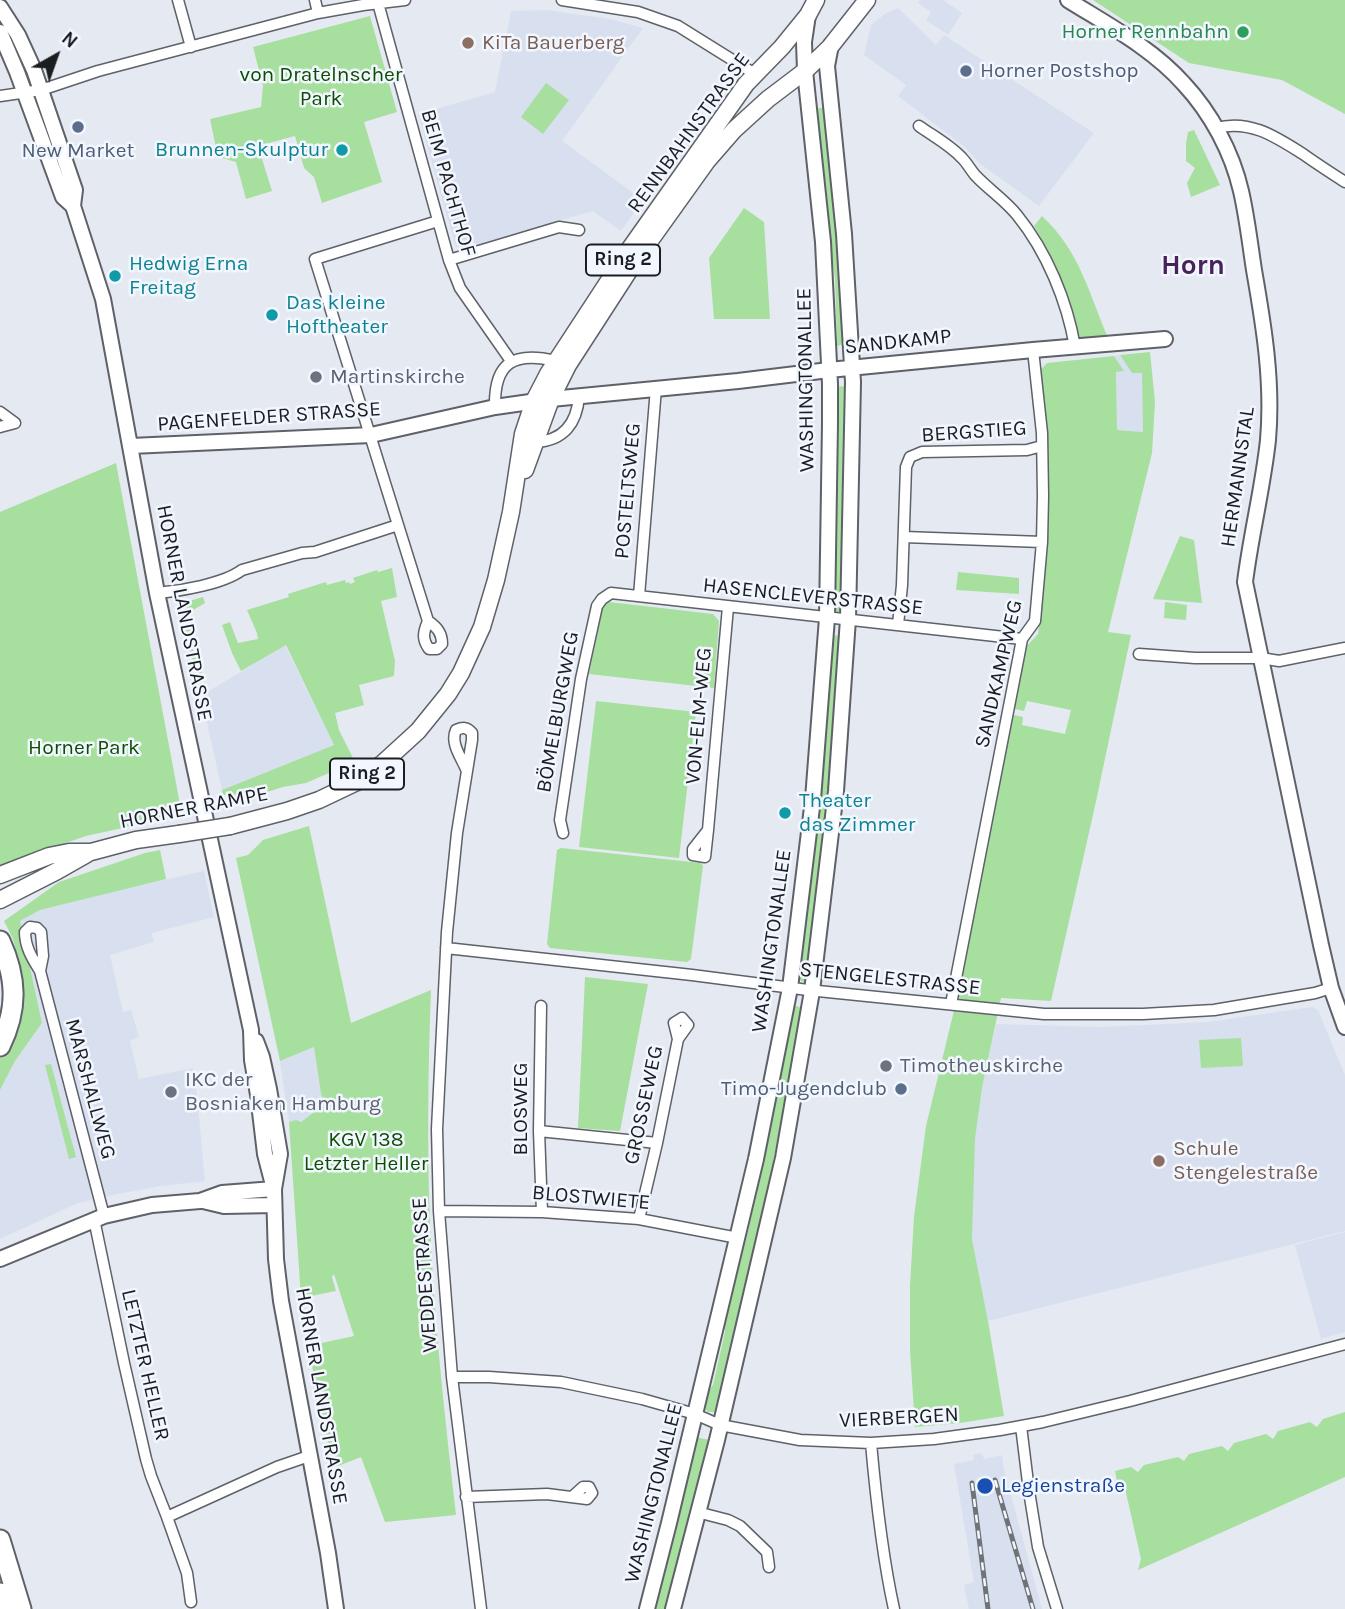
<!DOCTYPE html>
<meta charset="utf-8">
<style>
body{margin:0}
#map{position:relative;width:1345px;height:1609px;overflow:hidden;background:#e5e9f1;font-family:Karla,sans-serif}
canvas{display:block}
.north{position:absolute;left:21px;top:21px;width:70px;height:70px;-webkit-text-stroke:5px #f2f6fe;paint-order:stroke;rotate:40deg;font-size:19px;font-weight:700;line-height:28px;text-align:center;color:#1b1d20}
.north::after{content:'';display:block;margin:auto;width:24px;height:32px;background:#1b1d20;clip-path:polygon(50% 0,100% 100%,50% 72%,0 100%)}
</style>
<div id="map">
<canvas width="1345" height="1609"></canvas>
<div class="north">N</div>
</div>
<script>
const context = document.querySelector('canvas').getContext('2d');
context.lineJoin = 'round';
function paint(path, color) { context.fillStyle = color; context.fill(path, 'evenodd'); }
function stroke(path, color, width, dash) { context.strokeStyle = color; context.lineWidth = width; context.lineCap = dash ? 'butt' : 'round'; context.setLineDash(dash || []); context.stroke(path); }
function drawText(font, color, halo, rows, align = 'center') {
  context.font = font + ' Karla,sans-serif'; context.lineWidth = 5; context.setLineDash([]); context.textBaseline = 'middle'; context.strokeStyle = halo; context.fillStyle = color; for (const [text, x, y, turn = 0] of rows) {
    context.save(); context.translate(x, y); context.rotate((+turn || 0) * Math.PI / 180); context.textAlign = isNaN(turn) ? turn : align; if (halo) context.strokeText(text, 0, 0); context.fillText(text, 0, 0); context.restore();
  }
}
paint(new Path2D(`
 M920 0H943L962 13 948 35 926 20 931 12 918 3Z
 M898 8 936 45 944 35 1094 133 1039 206 979 163 965 147 898 96 906 85 864 55 871 25 886 13Z
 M547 10 610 19 643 28 562 141 643 200 621 231 593 211 461 249 455 245 418 114 495 92 511 11Z
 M1120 355 1130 368 1142 373 1144 432 1117 430 1116 371H1123L1114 356Z
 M285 645 334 745 222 790 201 696Z
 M204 871 214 917 152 933 154 942 110 955 123 1012 131 1010 139 1037 130 1041 139 1079 193 1068 197 1095 205 1181 161 1186 117 1194 78 1203 0 1239V1090L15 1061 42 1023 20 921 40 910 132 887Z
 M1312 1007 1318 1010 1345 1075V1231L988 1321 972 1239 973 1183 975 1138 982 1088 996 1024 1102 1027 1208 1022Z
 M314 1047 321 1094 325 1105 301 1122 295 1121 289 1122 280 1061Z
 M1345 1232V1332L1321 1339 1295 1245Z
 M982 1453 984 1459 1002 1455 1004 1470 1042 1609H969L964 1585 974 1582 954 1464 974 1460 973 1455Z`), '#d8e0ef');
paint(new Path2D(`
 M1093 0H1345V114L1282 80 1189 63Z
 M370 16 397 112 364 122 382 182 322 203 314 177 304 168 295 136 258 146 272 191 246 199 236 162 218 157 210 119 261 107 263 86 253 47Z
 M546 83 569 100 543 134 521 117Z
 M826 107 847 343 837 346 835 279 830 244 825 222 815 109Z
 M1194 130 1220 185 1191 197 1187 183 1195 168 1186 161V144L1188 132Z
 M744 208 764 222 770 319H714L709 258Z
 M1042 216C1080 251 1089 294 1109 340L1078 342C1072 299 1056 263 1034 226Z
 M1150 352 1155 402 1152 453 1108 632 1131 635 1095 806 1051 1001 1001 998 982 1088 975 1139 972 1239 988 1321 1004 1416 960 1423 915 1427 910 1350V1286L914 1217 926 1126 958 994 1010 714 1023 717 1022 725 1065 734 1071 710 1027 701 1024 711 1011 708 1023 650 1038 634 1044 582 1048 495 1041 369 1047 363 1114 356 1124 371 1116 372 1117 430 1143 432 1142 373H1132L1120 355Z
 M848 386 843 609 839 612 834 611 832 387Z
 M116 463 182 815 86 836 21 858 0 867V512Z
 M1180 536 1194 540 1202 603 1153 599Z
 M392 568 397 597 381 601 395 661 394 676 359 685 364 705 335 713 339 730 354 760 345 766 306 783 283 787 251 797 223 795 222 790 334 745 286 645 241 671 232 653 222 625 230 622 238 643 258 639 257 633 247 610 289 597 288 594 326 582 327 585 345 580 346 583 349 582 350 584 355 582 353 578 377 570 378 572Z
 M958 572 1019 578V594L956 590Z
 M203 597 205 603 185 615 194 630 188 634 195 646 192 648 198 660 195 662 202 673 198 676 207 692 201 696 179 604Z
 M609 602 713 614 719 621 714 688 589 674 603 606Z
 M1165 602 1187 605 1186 620 1164 618Z
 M830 635 844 636 840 707 808 979 803 982 797 978Z
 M596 701 696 712 679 858 579 847Z
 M309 826 351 1023 431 990C428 1068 427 1146 430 1224 434 1321 445 1418 456 1515L385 1522 361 1457 333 1468 308 1346 354 1336 334 1274 332 1277 336 1291 301 1298 289 1122 296 1120 301 1122 325 1104 321 1094 314 1047 280 1061 236 858 248 855 263 840Z
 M561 848 701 863 703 866 691 959 687 962 550 948 547 944 557 850Z
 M160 850 166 879 40 910 20 921 42 1023 15 1061 0 1090V1059L19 1014 21 971 13 939 4 921 59 882 145 853Z
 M585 977 648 984 620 1131 578 1128Z
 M791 1005 805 1008 773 1161 775 1165 747 1286 715 1412H708L703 1407 708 1391 713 1385 725 1332 724 1323 748 1231 772 1110Z
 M1241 1038 1243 1066 1201 1068 1199 1040Z
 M51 1064 76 1157 69 1159 45 1065Z
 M1345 1412V1477L1138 1570 1141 1559 1124 1484 1118 1485 1115 1471 1131 1467 1138 1472 1144 1465 1178 1457 1184 1461 1189 1454 1222 1446 1228 1451 1234 1443 1266 1434 1273 1439 1278 1431 1310 1422 1317 1427 1323 1419Z
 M695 1437 710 1440 667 1609H652Z`), '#a7df9e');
const street = new Path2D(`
 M178 0 191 47
 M315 0 318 13
 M562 0 638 12 678 26 755 74
 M378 3 449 260 460 288 511 361
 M0 96 41 90 98 71 318 13 363 5 405 0
 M919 126C933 136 950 145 962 158 967 163 970 169 975 175 988 189 1005 200 1017 215 1047 252 1067 301 1075 347
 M1216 128C1250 119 1276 137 1303 154 1317 164 1331 173 1345 182
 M449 260 559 227 579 230
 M495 407C494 362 514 351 556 361
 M0 412 15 423 0 427
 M535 442C564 441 577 423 579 396
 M904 537 1042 542
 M157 593C181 591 223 584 242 570L302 553 315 552 398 525
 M639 596 656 388
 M428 621C437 627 442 633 442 644L437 649H429C422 639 423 633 428 621L315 259 438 221
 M898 625 902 585 906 467 910 457 922 452 1027 450 1042 446
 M1139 654 1195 658H1261L1279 661 1345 648
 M466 769C461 757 450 743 456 730 463 727 467 727 472 733V740L457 833 447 932 437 1129 439 1211 452 1377 481 1609
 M708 830 705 857 693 855V849L708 830 728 607
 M563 833 560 820 581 679 597 606 602 599 611 593 1022 639
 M446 948 692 975 808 990 1044 1014H1143L1214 1010 1315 993 1331 988
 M40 971C32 958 25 947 25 932L30 927 37 928 41 932 43 956 40 971 104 1216
 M951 1004 1019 655 1022 639 1035 621 1042 542 1043 496 1042 433 1033 350
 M541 1006 539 1131 542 1212
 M539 1131 657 1143
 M439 1211 542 1212 639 1219 738 1238
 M94 1219 124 1363 146 1459 151 1476 167 1517
 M639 1219 657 1143 678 1039 688 1025 682 1018 674 1023 678 1039
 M452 1377H489L561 1382 642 1399 695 1414 720 1425 800 1440 871 1443 934 1439 1000 1430 1043 1422 1130 1401 1345 1344
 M1021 1426 1029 1491 1038 1547 1057 1609
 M871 1443C876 1499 882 1555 894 1609
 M466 1497 547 1494 587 1499 592 1493 589 1487H583L572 1497
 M697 1512 728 1520 740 1526 767 1552 769 1567
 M191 1602 187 1573 167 1517 277 1467 309 1456`);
const secondary = new Path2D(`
 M1068 0C1108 25 1152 48 1184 84 1211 113 1232 152 1241 191 1247 217 1250 244 1254 270 1264 327 1273 382 1268 440 1263 487 1251 534 1245 582L1321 945 1331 988 1345 1027
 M0 7 18 35 34 70 75 190 73 206
 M0 32 17 72 63 197 73 206 103 299 157 593 251 1030 252 1060 258 1095 265 1154 274 1189
 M131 446 371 435 495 407 551 399 738 381 829 370 1033 350 1165 339
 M256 1041 262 1057 269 1089 280 1154 274 1189 276 1259 281 1301 328 1553 336 1609
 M203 1201 224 1206 274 1205
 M0 1259 104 1216 152 1205 200 1201 222 1193 274 1189
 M647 1609 669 1523 756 1159 790 988 813 799 827 618 830 423V384L823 242 805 71 804 42 808 15
 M673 1609 717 1440 783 1158 812 991 836 791 848 619 853 382 844 234 827 66 831 45`);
const primary = new Path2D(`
 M525 470 551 399 568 365 634 263 707 161 734 130 768 99 805 71 830 47 867 0
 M230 826 287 811 319 800 359 781 383 763 418 731 448 694 461 673 482 627 496 580 511 512 523 434 534 401 548 374 631 247 746 84 782 47 808 15 816 0
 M0 875 49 856 69 852H91L136 840 179 834
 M0 900 57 871 87 854`);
const highway = new Path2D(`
 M0 941C17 978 18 1009 0 1046
 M0 1540 21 1609
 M0 1593 5 1609`);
stroke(street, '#5e6168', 13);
stroke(secondary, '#5e6168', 18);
stroke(primary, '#5e6168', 19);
stroke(highway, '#5e6168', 23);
stroke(street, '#fff', 10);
stroke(secondary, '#fff', 14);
stroke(primary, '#fff', 16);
stroke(highway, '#fff', 19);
const rail = new Path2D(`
 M995 1480 1033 1609
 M972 1483 988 1609`);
stroke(rail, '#6f7277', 5);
stroke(rail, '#f2f6fe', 2.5, [8]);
const primaryBridge = new Path2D(`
 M179 834 230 826`);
stroke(primaryBridge, '#5e6168', 19, []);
stroke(primaryBridge, '#fff', 16);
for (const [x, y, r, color] of [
 [1243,32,7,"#2e9e5b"],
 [468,43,7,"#8d6e63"],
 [966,71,7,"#5c6f8a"],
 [78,127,7,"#5c6f8a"],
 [342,150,7,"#0f9aa8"],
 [115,276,7,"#0f9aa8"],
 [272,315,7,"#0f9aa8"],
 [316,377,7,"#6b7280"],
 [785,813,7,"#0f9aa8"],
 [886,1066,7,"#6b7280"],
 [901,1089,7,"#5c6f8a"],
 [171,1092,7,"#6b7280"],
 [1159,1161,7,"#8d6e63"],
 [985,1486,9,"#1a4fb4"]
]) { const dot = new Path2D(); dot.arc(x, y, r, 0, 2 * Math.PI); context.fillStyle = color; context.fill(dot); stroke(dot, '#f2f6fe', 2.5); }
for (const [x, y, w] of [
 [623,260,74],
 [367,774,74]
]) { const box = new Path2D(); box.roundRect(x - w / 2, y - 15.5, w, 31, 5); context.fillStyle = '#f2f6fe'; context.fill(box); stroke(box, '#1b1d20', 2); }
drawText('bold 19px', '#1b1d20', null, [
 ["Ring 2",623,260],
 ["Ring 2",367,774]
]);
drawText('21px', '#27864d', '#f2f6fe', [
 ["Horner Rennbahn",1229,32]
], 'right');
drawText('21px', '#785e54', '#f2f6fe', [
 ["KiTa Bauerberg",482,43],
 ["Schule",1173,1149],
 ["Stengelestraße",1173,1173]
], 'left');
drawText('21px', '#4e5e75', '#f2f6fe', [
 ["Horner Postshop",980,71],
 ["New Market",78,151,"center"],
 ["Timo-Jugendclub",887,1089,"right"]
], 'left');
drawText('21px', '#0c4e00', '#f2f6fe', [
 ["von Dratelnscher",321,75],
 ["Park",321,99],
 ["Horner Park",84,748],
 ["KGV 138",366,1140],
 ["Letzter Heller",366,1164]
]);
drawText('21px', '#1b1d20', '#f2f6fe', [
 ["RENNBAHNSTRASSE",689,133,-54],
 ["BEIM PACHTHOF",448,183,74],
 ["SANDKAMP",898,342,-6],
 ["WASHINGTONALLEE",806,380,-91],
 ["PAGENFELDER STRASSE",269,417,-4],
 ["BERGSTIEG",974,432,-4],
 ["HERMANNSTAL",1238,477,-82],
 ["POSTELTSWEG",628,491,-85],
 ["HASENCLEVERSTRASSE",813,597,6],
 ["HORNER LANDSTRASSE",184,613,79],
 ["SANDKAMPWEG",999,674,-77],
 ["BÖMELBURGWEG",558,712,-80],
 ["VON-ELM-WEG",699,716,-85],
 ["HORNER RAMPE",194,808,-11],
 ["WASHINGTONALLEE",772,941,-82],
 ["STENGELESTRASSE",890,979,6],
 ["MARSHALLWEG",90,1089,75],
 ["GROSSEWEG",644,1105,-78],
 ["BLOSWEG",521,1109,-90],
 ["BLOSTWIETE",591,1198,5],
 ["WEDDESTRASSE",425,1275,-94],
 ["LETZTER HELLER",145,1365,77],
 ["HORNER LANDSTRASSE",321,1396,80],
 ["VIERBERGEN",899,1418,-3],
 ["WASHINGTONALLEE",654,1493,-76]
]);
drawText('21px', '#0d838f', '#f2f6fe', [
 ["Brunnen-Skulptur",328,150,"right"],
 ["Hedwig Erna",129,264],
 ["Freitag",129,288],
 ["Das kleine",286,303],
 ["Hoftheater",286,327],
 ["Theater",799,801],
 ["das Zimmer",799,825]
], 'left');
drawText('21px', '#5b616d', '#f2f6fe', [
 ["Martinskirche",330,377],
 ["Timotheuskirche",900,1066],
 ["IKC der",185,1080],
 ["Bosniaken Hamburg",185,1104]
], 'left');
drawText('21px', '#164399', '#f2f6fe', [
 ["Legienstraße",1001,1486]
], 'left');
drawText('bold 28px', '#47235a', '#f2f6fe', [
 ["Horn",1193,266]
]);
</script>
